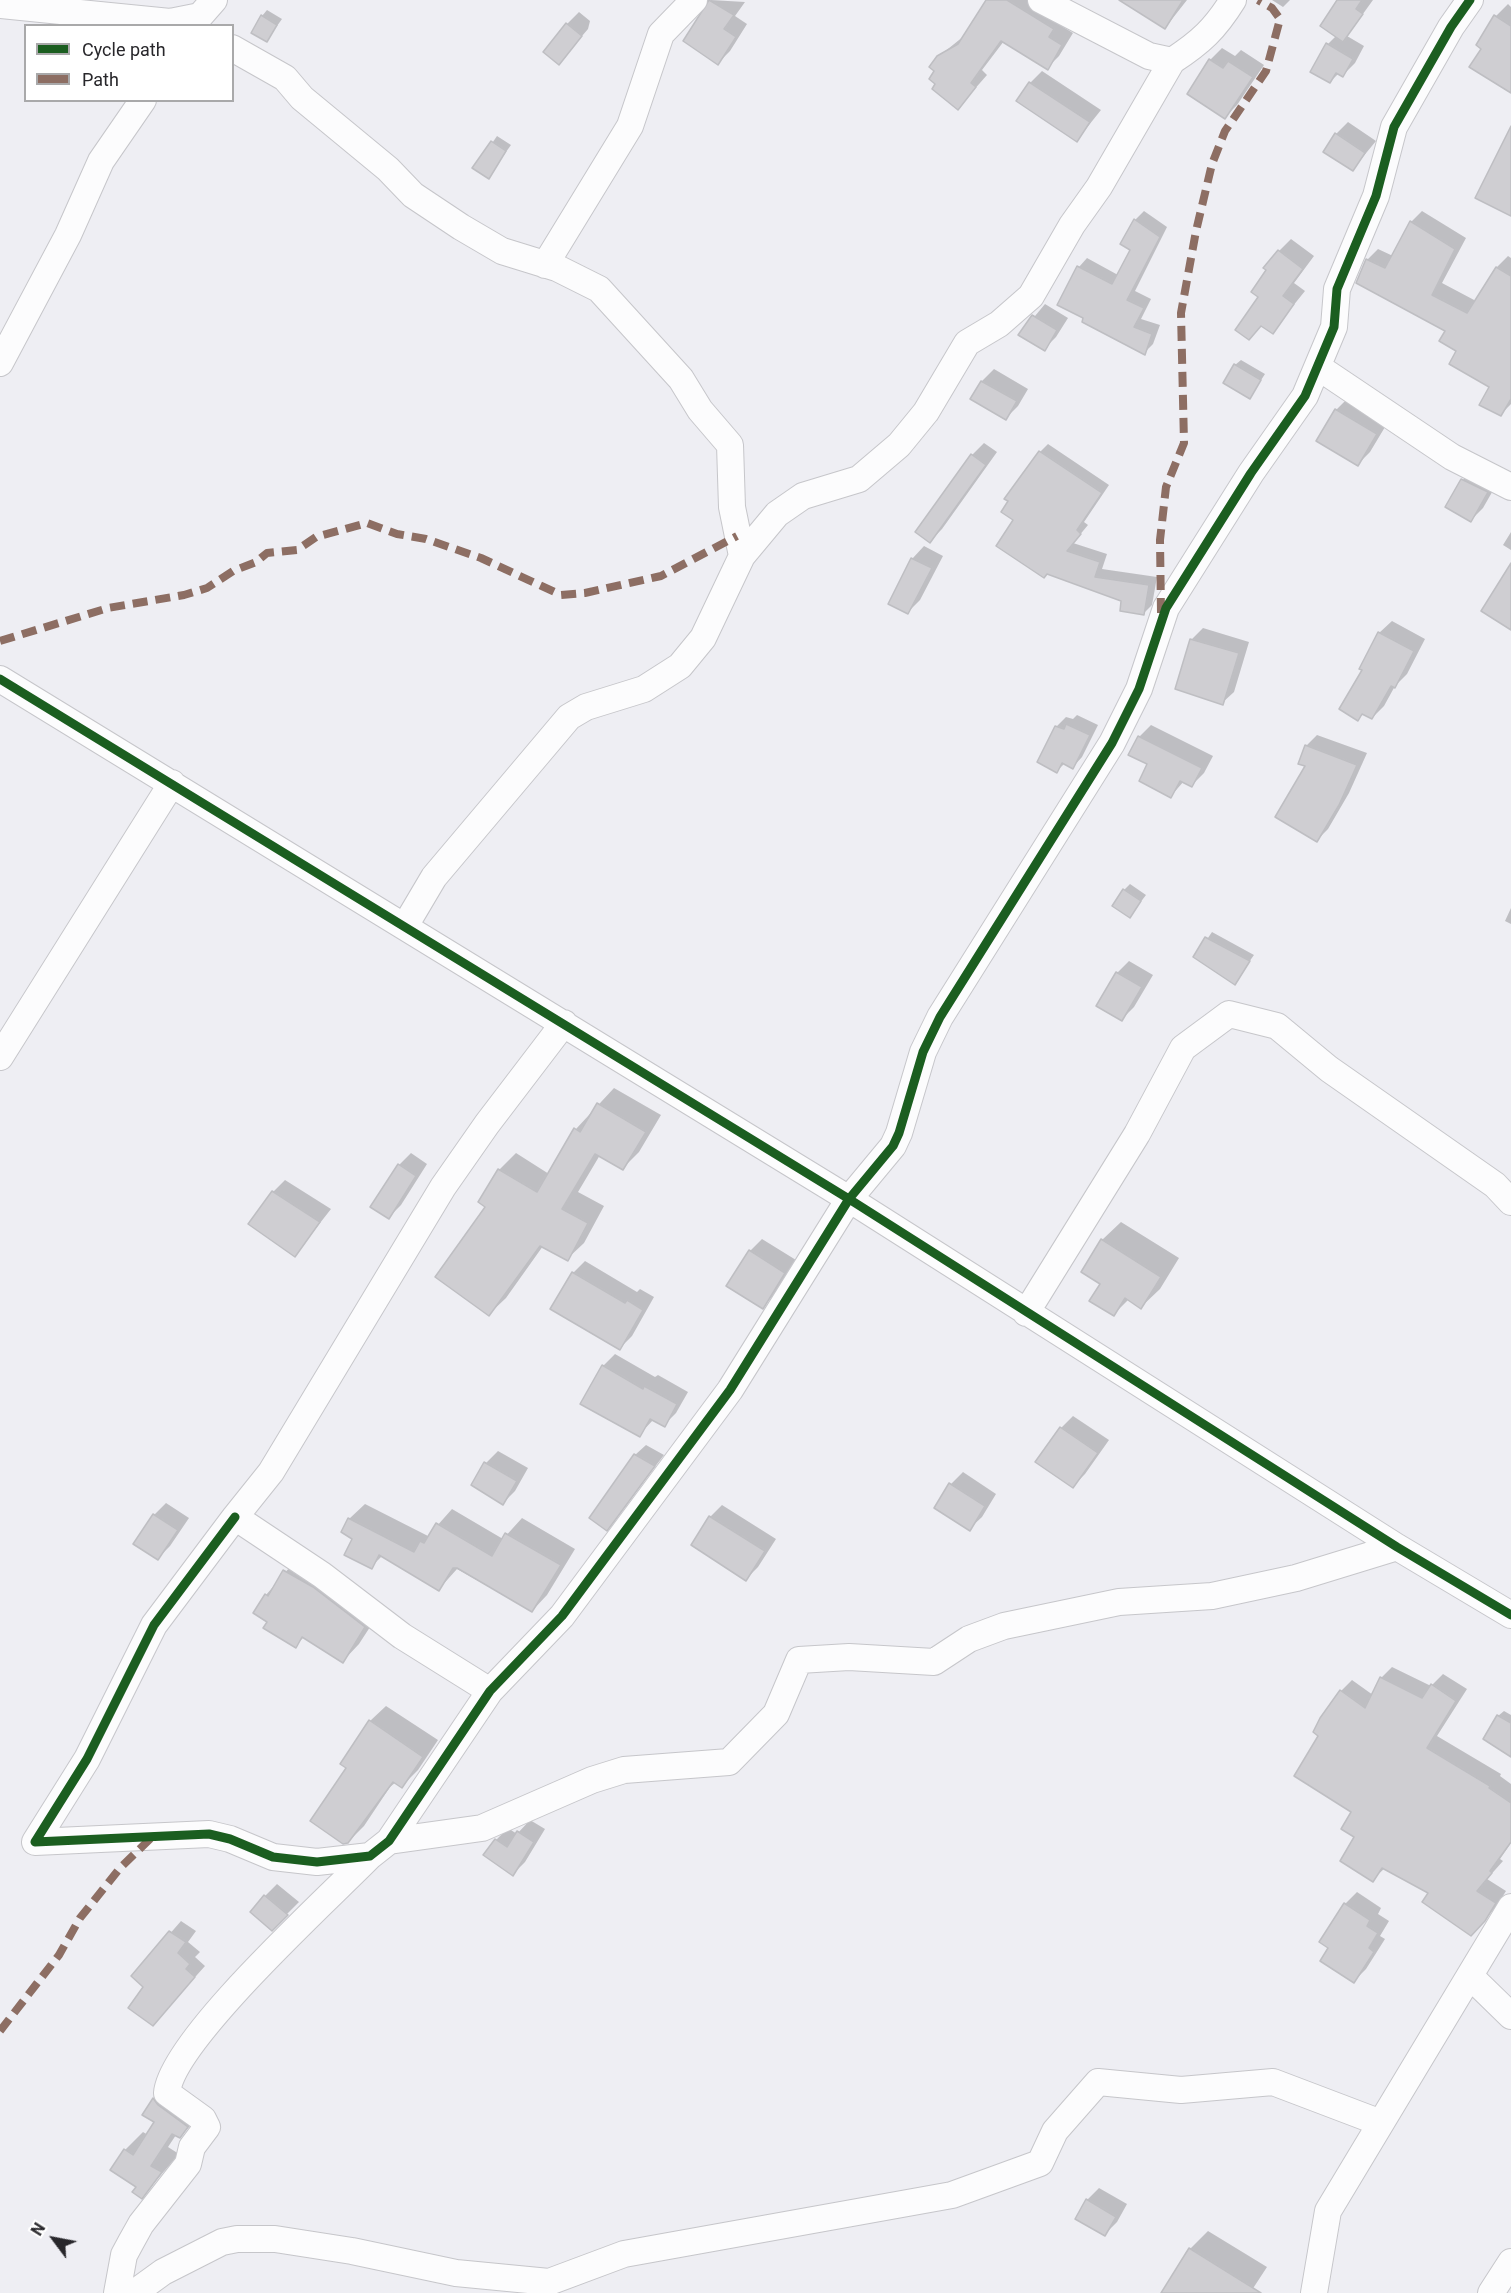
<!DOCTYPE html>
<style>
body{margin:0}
#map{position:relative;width:1511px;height:2293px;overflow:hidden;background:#eeeef3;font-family:Roboto,sans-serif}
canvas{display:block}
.legend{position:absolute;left:24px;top:24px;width:210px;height:78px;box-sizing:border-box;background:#fff;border:2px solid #a9a9aa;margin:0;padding:8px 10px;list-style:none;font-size:18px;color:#28272b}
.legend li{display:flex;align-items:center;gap:12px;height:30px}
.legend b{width:30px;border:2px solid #a9a9aa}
.north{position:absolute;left:24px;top:2209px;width:60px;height:60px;-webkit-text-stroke:4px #fff;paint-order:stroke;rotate:302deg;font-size:16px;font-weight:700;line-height:24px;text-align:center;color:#28272b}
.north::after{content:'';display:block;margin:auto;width:21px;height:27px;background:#28272b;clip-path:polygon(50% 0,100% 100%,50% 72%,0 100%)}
</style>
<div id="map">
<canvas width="1511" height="2293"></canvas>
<ul class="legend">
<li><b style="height:8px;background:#1b5e20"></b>Cycle path</li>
<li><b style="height:8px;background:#8d6e63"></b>Path</li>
</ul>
<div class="north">N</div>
</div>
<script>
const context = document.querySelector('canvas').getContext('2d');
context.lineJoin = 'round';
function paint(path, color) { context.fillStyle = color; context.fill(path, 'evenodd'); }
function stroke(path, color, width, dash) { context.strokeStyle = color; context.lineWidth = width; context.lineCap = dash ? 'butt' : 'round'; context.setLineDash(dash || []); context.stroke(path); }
paint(new Path2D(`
 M711 0 745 2 735 16 747 24 730 51 718 63 685 41Z
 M988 0H1038L1065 17 1060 25 1073 33 1059 56 1047 68 1004 41 982 70 987 75 958 108 936 83 938 57 964 36Z
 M1143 0H1187L1165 28Z
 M1272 0H1290L1283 7Z
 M1339 0H1373L1347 36 1364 46 1355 63 1343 75 1339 73 1330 82 1328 44 1336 36Z
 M1508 4 1511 7V84L1483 48 1496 16Z
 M267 10 282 19 267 40 262 16Z
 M579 12 590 21 588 29 559 63 567 24Z
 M1222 48 1235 56 1241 50 1264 65 1237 105 1225 117 1210 60Z
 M1042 71 1101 110 1077 140 1030 83Z
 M1348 122 1376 141 1353 169 1336 134Z
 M497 136 511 145 488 177 475 168Z
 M1144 211 1167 227 1135 291 1151 299 1141 319 1160 325 1153 344 1144 353 1079 267 1087 258 1118 275 1132 249 1122 243 1135 220Z
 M1422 211 1466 238 1442 283 1476 301 1497 267 1508 256 1511 258V404L1501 414 1491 386 1459 351 1448 330 1367 260 1378 249 1393 256 1411 222Z
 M1291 239 1314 256 1294 283 1305 291 1272 332 1262 325 1249 338 1260 297 1279 251Z
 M1045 304 1068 318 1056 337 1044 349 1020 334Z
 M1241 360 1265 374 1250 397 1235 365Z
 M994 369 1028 389 1018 406 1006 418 972 398 982 381Z
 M1348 398 1388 422 1370 452 1358 464 1318 441 1336 410Z
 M984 443 997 452 942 529 930 541 972 455Z
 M1048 444 1109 485 1084 522 1088 525 1073 543 1107 554 1102 569 1157 577 1152 605 1144 613 1015 520 1040 452Z
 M1475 467 1499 480 1483 508 1471 520 1447 506 1463 480Z
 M1511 532V550L1503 545Z
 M924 546 943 556 920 600 908 612 912 559Z
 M1392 621 1425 639 1407 674 1395 686 1384 706 1372 718 1364 713 1358 719 1364 670 1379 633Z
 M1203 628 1249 642 1234 692 1222 703 1191 640Z
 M1077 715 1098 725 1082 757 1073 767 1065 763 1057 771 1056 727 1066 717 1073 719Z
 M1151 725 1213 756 1204 773 1192 785 1184 781 1171 796 1149 764 1139 737Z
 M1317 735 1367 753 1349 793 1328 829 1317 840 1306 746Z
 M1130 884 1146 895 1130 916 1124 890Z
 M1511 908V924L1505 921Z
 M1212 932 1254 955 1234 983 1195 957Z
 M1129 961 1153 975 1134 1007 1122 1019 1098 1006 1117 973Z
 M614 1088 661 1115 639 1152 623 1168 600 1155 578 1192 604 1206 584 1243 567 1259 543 1246 506 1298 489 1314 487 1207 499 1170 516 1153 549 1174 576 1129Z
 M411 1153 427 1164 401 1205 389 1217 399 1165Z
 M285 1180 331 1209 295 1255 273 1192Z
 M1121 1222 1179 1258 1160 1289 1141 1307 1129 1299 1114 1314 1102 1283V1240Z
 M762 1239 796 1260 774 1295 762 1307 750 1251Z
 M585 1261 637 1292 640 1289 654 1297 632 1336 620 1348 573 1273Z
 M615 1354 655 1377 658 1375 688 1392 676 1413 664 1425 654 1419 639 1435 582 1403 603 1366Z
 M1073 1416 1109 1440 1085 1474 1073 1486 1037 1462 1061 1428Z
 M646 1445 664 1455 607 1529 635 1455Z
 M498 1451 528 1468 515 1491 503 1503 473 1485 486 1463Z
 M963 1472 996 1494 982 1517 969 1529 951 1484Z
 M166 1503 189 1518 170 1546 158 1558 154 1515Z
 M365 1504 428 1536 452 1509 503 1539 522 1518 575 1549 547 1595 532 1611 457 1569 439 1589 383 1555 371 1567 354 1538 349 1519Z
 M722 1505 776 1539 758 1567 746 1579 710 1517Z
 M301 1554 381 1610 359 1644 343 1661 304 1637 295 1646 269 1621 266 1595Z
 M1392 1667 1431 1686 1443 1674 1467 1689 1437 1736 1501 1774 1500 1776 1511 1784V1843L1500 1859 1503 1861 1487 1879 1506 1891 1496 1907 1471 1934 1430 1893 1385 1868 1372 1880 1356 1837 1353 1812 1320 1736 1341 1691 1352 1680 1373 1695 1381 1678Z
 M386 1706 438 1740 418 1770 402 1786 396 1782 390 1787 364 1826 348 1842V1768L370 1721Z
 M1504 1711 1511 1715V1750L1498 1716Z
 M530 1820 545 1829 525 1862 513 1874 496 1840 508 1828 517 1834Z
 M277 1884 299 1902 272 1929 265 1896Z
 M1357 1892 1381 1908 1378 1914 1389 1921 1380 1936 1385 1939 1366 1969 1354 1981 1331 1947 1345 1904Z
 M181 1921 196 1931 188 1942 200 1952 195 1957 205 1966 163 2013 145 1987 133 1976Z
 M172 2081 198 2118 180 2136 176 2135 168 2147 179 2154 142 2197 125 2150 143 2132 148 2135 156 2122 144 2115 154 2099Z
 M1099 2188 1127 2204 1117 2222 1105 2234 1087 2200Z
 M1208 2231 1267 2267 1250 2293H1163L1190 2249Z`), '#0003');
const building = new Path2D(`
 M709 0 734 15 724 29 736 37 718 65 683 41Z
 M986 0H1007L1054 29 1049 37 1062 45 1048 70 1001 41 971 83 976 87 958 110 932 89 935 84 929 79 934 71 929 67 937 56 958 44Z
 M1119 0H1183L1165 29Z
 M1337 0H1362L1356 9 1363 14 1343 42 1320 26Z
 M261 15 277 25 267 42 251 33Z
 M1494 15 1511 26V93L1469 67 1481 49 1476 45Z
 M566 23 582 36 559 65 543 52Z
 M1326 43 1353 59 1343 77 1336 73 1330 83 1310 72Z
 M1209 59 1223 68 1228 61 1253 77 1225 119 1187 94Z
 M1029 82 1090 122 1077 142 1016 101Z
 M1511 126V216L1475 198Z
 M1335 133 1365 153 1353 171 1323 152Z
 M491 141 506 151 489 179 472 168Z
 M1134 219 1160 237 1127 300 1144 308 1134 327 1152 334 1145 355 1082 322 1083 318 1057 305 1077 266 1112 284 1130 250 1120 244Z
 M1410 221 1455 249 1432 295 1467 313 1496 267 1511 276V399L1501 416 1479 405 1489 387 1449 364 1456 351 1439 341 1445 331 1356 283 1366 259 1385 268Z
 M1278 250 1303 269 1283 296 1294 304 1273 334 1261 326 1249 340 1235 330 1258 297 1251 292 1266 270 1263 268Z
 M1032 315 1057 330 1045 351 1018 335Z
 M1234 364 1261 380 1250 399 1223 383Z
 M981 381 1017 401 1006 420 970 399Z
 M1335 409 1377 434 1358 466 1316 441Z
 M1039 451 1102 493 1077 530 1081 534 1067 551 1100 562 1095 577 1149 585 1144 615 1120 611 1121 601 1047 574 1044 578 996 546 1013 520 1001 512 1008 501 1004 499Z
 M971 454 986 465 930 543 915 532Z
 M1461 479 1488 492 1471 522 1445 507Z
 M911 558 932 568 908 614 888 604Z
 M1511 563V630L1481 611Z
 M1378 632 1414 651 1395 688 1391 686 1372 719 1362 714 1358 721 1339 709 1362 670 1359 669Z
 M1190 639 1239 653 1223 705 1175 689Z
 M1066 724 1090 735 1073 769 1062 763 1057 773 1037 762 1055 726 1064 729Z
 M1138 736 1202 768 1192 787 1180 781 1171 798 1139 781 1147 764 1128 755Z
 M1305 745 1357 765 1339 805 1317 842 1275 817 1305 766 1298 764Z
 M1123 889 1141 901 1130 918 1112 906Z
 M1205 937 1250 961 1235 985 1193 957Z
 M1116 972 1142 987 1122 1021 1096 1006Z
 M597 1103 646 1132 623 1170 595 1154 562 1209 588 1223 568 1261 540 1246 489 1316 435 1277 485 1207 478 1202 498 1169 537 1192 574 1128 580 1132Z
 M398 1164 416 1176 389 1219 370 1207Z
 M272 1191 320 1222 295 1257 248 1224Z
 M1101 1239 1161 1277 1141 1309 1125 1298 1114 1316 1089 1301 1100 1284 1081 1272Z
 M749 1250 785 1273 763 1309 726 1286Z
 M572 1272 625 1303 627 1300 643 1310 620 1350 550 1309Z
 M602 1365 643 1389 644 1386 677 1404 665 1427 650 1419 640 1437 580 1404Z
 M1060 1427 1098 1453 1073 1488 1035 1462Z
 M634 1454 655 1466 607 1531 589 1518Z
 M484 1462 517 1481 503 1505 471 1485Z
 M949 1483 985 1506 970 1531 934 1508Z
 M153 1514 178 1530 158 1560 133 1544Z
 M709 1516 765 1551 746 1581 691 1545Z
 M348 1518 414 1552 420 1541 424 1543 436 1523 492 1556 505 1533 561 1565 532 1612 457 1568H453L439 1591 379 1555 372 1569 344 1555 352 1539 341 1532Z
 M283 1570 313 1587 365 1627 343 1663 302 1637 296 1648 263 1628 267 1622 253 1613 265 1594 268 1596Z
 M1380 1677 1422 1698 1431 1684 1456 1701 1427 1748 1490 1786 1489 1788 1511 1803V1842L1490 1871 1492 1873 1477 1891 1496 1903 1485 1921 1471 1936 1422 1902 1428 1893 1382 1868 1373 1882 1340 1861 1354 1837 1341 1829 1351 1812 1294 1776 1318 1736 1313 1732 1320 1718 1340 1690 1365 1708Z
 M1497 1715 1511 1723V1757L1483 1739Z
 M369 1720 423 1757 402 1788 393 1782 348 1843 343 1844 310 1821 346 1768 340 1764Z
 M517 1831 534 1842 513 1876 483 1855 495 1839 507 1847Z
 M264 1895 288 1915 272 1931 250 1912Z
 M1344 1903 1370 1920 1367 1926 1378 1933 1369 1948 1374 1952 1354 1983 1320 1961 1328 1948 1319 1942Z
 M169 1931 186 1942 178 1953 190 1964 186 1969 195 1977 153 2026 128 2008 143 1987 131 1976Z
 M153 2098 158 2105 188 2127 180 2138 172 2134 151 2166 162 2172 142 2199 132 2192 136 2187 110 2170 124 2149 133 2155 154 2122 142 2115Z
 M1086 2199 1116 2217 1105 2236 1075 2219Z
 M1189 2248 1261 2293H1161Z`);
paint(building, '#cfced2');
stroke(building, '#bebec2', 1.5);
const street = new Path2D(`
 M1041 0 1149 56 1172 61C1201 42 1215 29 1233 0
 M0 5 170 22 200 16 214 0
 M232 48 285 78 302 98 388 169 413 195 461 227 502 251 557 268 599 289 681 379 700 410 730 445 732 507 742 556
 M545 265 630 126 661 34 694 0
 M0 363 68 235 101 161 143 100
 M1318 367 1452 457 1511 487
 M0 679 849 1199 1397 1547 1511 1615
 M405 926 434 877 569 717 586 707 644 689 680 666 703 638 742 556 777 514 803 496 859 479 899 445 926 412 967 343 999 324 1031 296 1072 225 1099 187 1172 61
 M0 1057 172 783
 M1026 1313 1137 1134 1183 1048 1229 1014 1277 1026 1329 1069 1495 1185 1511 1202
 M235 1517 154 1625 87 1759 35 1842 209 1834 230 1839 273 1857 317 1862 370 1856 389 1841 490 1691 562 1616 730 1390 849 1199 893 1146 899 1133 923 1052 940 1017 1112 743 1139 689 1166 608 1251 473 1305 396 1334 327 1337 289 1376 196 1394 127 1451 27 1470 0
 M490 1691 402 1636 322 1575 235 1517 271 1472 443 1187 487 1124 564 1023
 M389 1841 482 1828 592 1780 624 1770 729 1762 776 1714 799 1660 849 1657 934 1662 969 1639 1004 1626 1119 1602 1212 1596 1296 1578 1397 1547
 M1470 1976 1511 2016
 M117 2293 124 2255 131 2242 141 2224 188 2164 192 2147 207 2127 203 2119 167 2093C171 2041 328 1899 370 1856
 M134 2293 163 2272 222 2242 237 2239H275L352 2251 456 2273 549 2282 624 2254 952 2195 1040 2163 1055 2131 1098 2082 1181 2090 1273 2082 1381 2123
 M1314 2293 1328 2211 1511 1907
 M1491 2293 1511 2262`);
stroke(street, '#c6c6ca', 28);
stroke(street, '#fcfcfd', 26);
stroke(new Path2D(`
 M1161 613 1160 540 1166 487 1184 443 1181 313 1196 231 1212 164 1225 131 1266 71 1280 19 1272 8 1258 0
 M0 641 108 608 184 595 207 588 233 571 256 562 267 553 297 550 316 537 367 523 397 534 426 539 481 558 561 595 585 593 661 576 737 536
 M0 2031 59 1955 80 1918 120 1868 153 1836`), '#8d6e63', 8, [15, 8]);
stroke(new Path2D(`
 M0 679 849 1199 1397 1547 1511 1615
 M235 1517 154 1625 87 1759 35 1842 209 1834 230 1839 273 1857 317 1862 370 1856 389 1841 490 1691 562 1616 730 1390 849 1199 893 1146 899 1133 923 1052 940 1017 1112 743 1139 689 1166 608 1251 473 1305 396 1334 327 1337 289 1376 196 1394 127 1451 27 1470 0`), '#1b5e20', 9);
</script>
